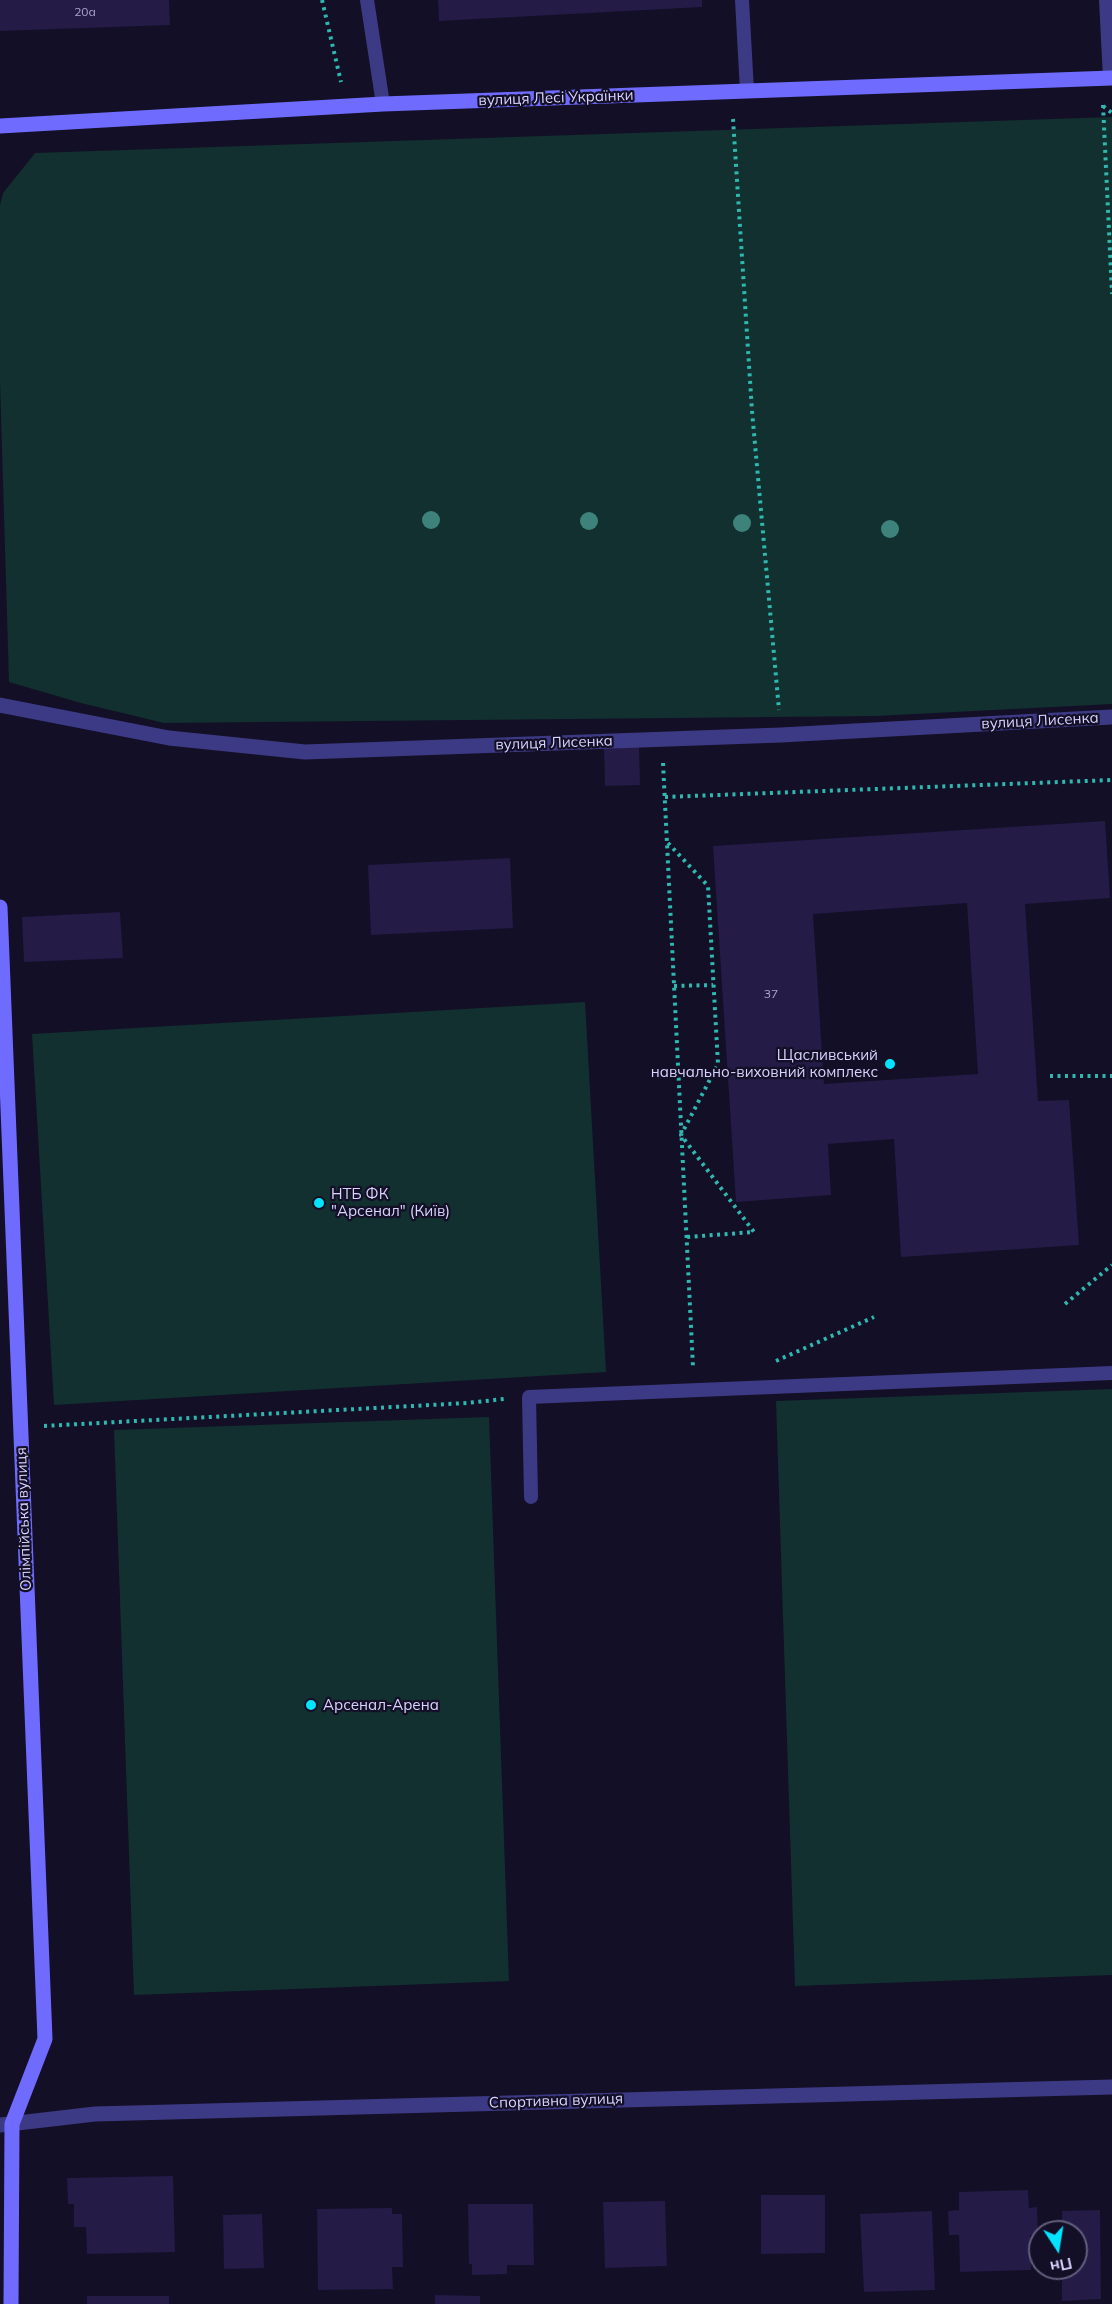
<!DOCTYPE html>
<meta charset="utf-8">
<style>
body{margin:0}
#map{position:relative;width:1112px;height:2304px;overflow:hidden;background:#130f26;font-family:Mulish,sans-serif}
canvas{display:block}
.north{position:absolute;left:1028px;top:2220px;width:60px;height:60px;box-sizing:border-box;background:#130f26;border:2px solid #625e7d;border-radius:50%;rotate:168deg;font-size:16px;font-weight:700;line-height:24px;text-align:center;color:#d9d4ff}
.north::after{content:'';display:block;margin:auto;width:21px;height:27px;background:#00e5ff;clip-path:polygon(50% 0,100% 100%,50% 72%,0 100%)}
</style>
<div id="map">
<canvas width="1112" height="2304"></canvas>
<div class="north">Пн</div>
</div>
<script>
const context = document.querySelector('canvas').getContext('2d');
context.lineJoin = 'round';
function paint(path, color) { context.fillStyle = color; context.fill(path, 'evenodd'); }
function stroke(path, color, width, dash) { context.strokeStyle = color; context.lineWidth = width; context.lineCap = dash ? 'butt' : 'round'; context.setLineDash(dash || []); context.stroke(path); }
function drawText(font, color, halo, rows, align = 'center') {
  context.font = font + ' Mulish,sans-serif'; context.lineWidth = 4.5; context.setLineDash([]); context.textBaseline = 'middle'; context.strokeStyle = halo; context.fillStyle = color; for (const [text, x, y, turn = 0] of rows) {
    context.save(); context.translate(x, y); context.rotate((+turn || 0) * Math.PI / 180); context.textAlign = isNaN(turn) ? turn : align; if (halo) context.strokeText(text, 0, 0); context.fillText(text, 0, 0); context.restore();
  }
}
paint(new Path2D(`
 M1112 117V704L876 716 164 723 81 703 9 682 0 382V205L3 193 35 153Z
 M585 1002 606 1372 54 1405 32 1034Z
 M1112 1389V1975L795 1986 776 1401Z
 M489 1417 509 1981 134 1995 114 1430Z`), '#12302f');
paint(new Path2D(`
 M0 0H169L170 25 0 31Z
 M438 0H702V7L439 21Z
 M639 747 640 785 605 786 604 749Z
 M1105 821 1110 898 1025 904 1038 1101 1069 1100 1079 1245 901 1257 894 1139 828 1144 831 1195 736 1202 713 846ZM967 903 978 1074 824 1084 813 914Z
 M510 858 513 928 371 935 368 865Z
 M120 912 123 958 24 962 22 917Z
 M173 2176 175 2252 87 2254 86 2227H74V2204H68L67 2178Z
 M1028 2190 1029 2208 1037 2207 1038 2235H1030L1031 2270 960 2272 959 2235H949L948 2211 959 2210V2192Z
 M761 2195H825V2253L761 2254Z
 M665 2201 667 2266 605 2268 603 2202Z
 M468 2204H533L534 2265H507V2274L472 2275V2264H469Z
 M392 2208V2214H402L403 2267H392L393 2289 318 2290 317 2209Z
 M1100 2210 1101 2299 1062 2301V2268H1076V2232H1062V2211Z
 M932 2211 935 2290 864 2292 860 2214Z
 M262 2214 264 2268 224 2269 223 2215Z
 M435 2295 480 2296V2304H435Z
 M87 2296H169V2304H87Z`), '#241b47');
stroke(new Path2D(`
 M322 0 341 82
 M1103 105 1112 294
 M1103 106 1112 113
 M733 119 752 411 779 710
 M663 763 693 1367
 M665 797 1112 780
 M668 843 708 886 718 1064 681 1135 754 1232 687 1237
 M674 986 713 985
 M1050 1076H1112
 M1065 1304 1112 1265
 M776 1361 874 1317
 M44 1426 467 1403 504 1399`), '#2fb8b0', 4, [3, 4.5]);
stroke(new Path2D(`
 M367 0 383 104
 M742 0 747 91
 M1106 0 1110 78
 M531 1497 529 1397 1112 1373`), '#3d3a85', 14);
stroke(new Path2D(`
 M0 705 169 738 305 752 781 735 1112 717
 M0 2125 95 2114 1112 2087`), '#3d3a85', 15);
stroke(new Path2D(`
 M0 126 383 104 1112 78
 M0 907 45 2039 12 2124 11 2304`), '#6f6bff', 15);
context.fillStyle = '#3d827b';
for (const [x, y] of [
 [431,520],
 [589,521],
 [742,523],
 [890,529]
]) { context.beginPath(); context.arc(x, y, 9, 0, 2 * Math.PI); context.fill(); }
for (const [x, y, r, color] of [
 [890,1064,6,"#00e5ff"],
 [319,1203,6,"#00e5ff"],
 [311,1705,6,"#00e5ff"]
]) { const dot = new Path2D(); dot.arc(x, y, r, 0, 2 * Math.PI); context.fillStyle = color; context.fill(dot); stroke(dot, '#130f26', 2); }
drawText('12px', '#aca6d1', null, [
 ["20а",85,12],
 ["37",771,994]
]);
drawText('15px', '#d9d4ff', '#130f26', [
 ["вулиця Лесі Українки",556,98,-2],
 ["вулиця Лисенка",1040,721,-3],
 ["вулиця Лисенка",554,743,-2],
 ["Олімпійська вулиця",24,1519,-92],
 ["Спортивна вулиця",556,2101,-2]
]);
drawText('15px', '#d9d4ff', '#130f26', [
 ["Щасливський",878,1055,"right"],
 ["навчально-виховний комплекс",878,1072,"right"],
 ["НТБ ФК",331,1194],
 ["\"Арсенал\" (Київ)",331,1211],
 ["Арсенал-Арена",323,1705]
], 'left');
</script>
